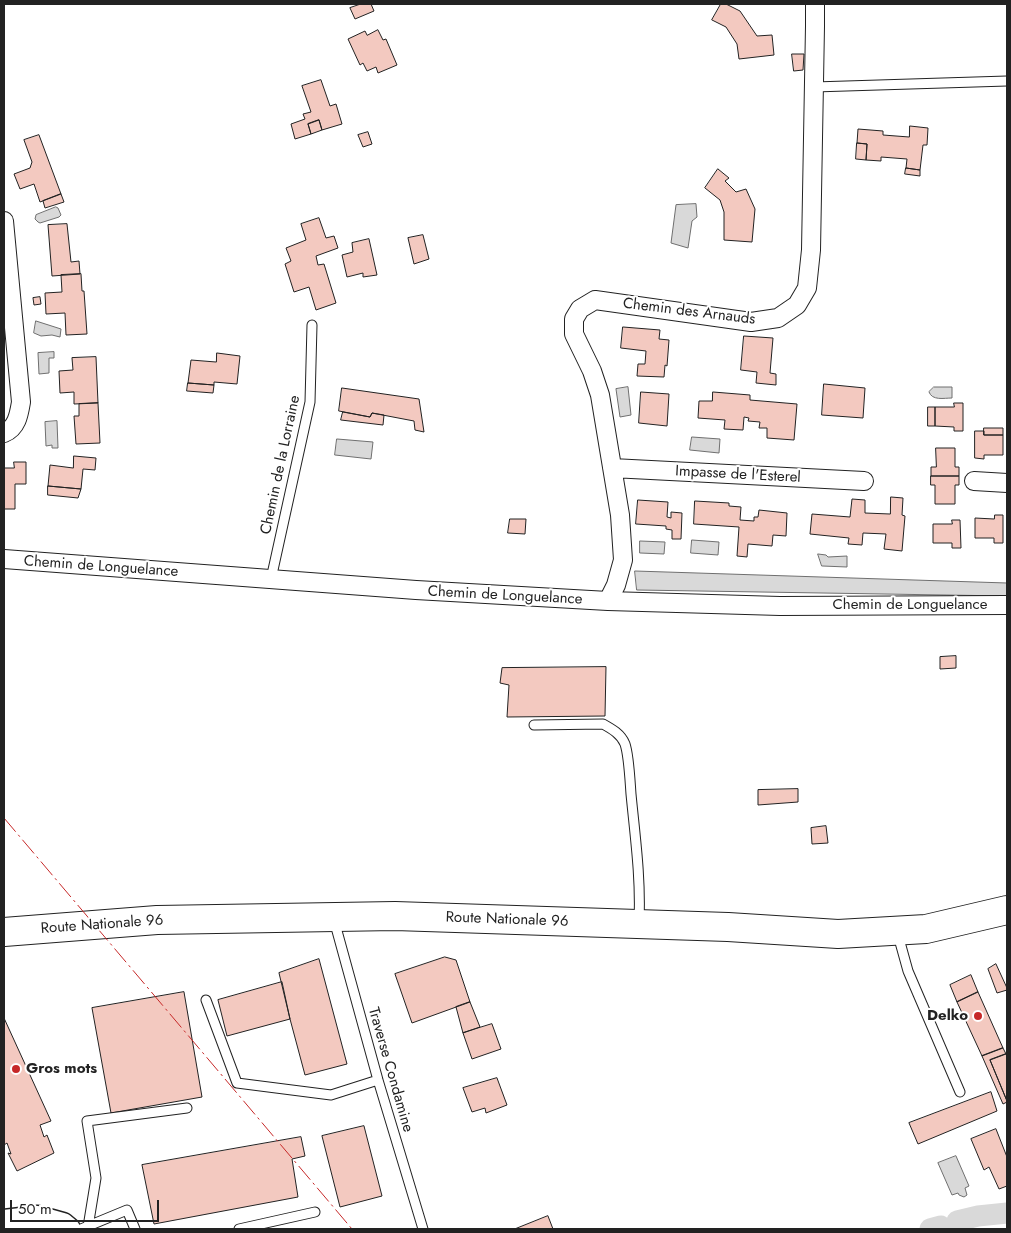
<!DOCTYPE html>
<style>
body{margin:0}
#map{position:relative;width:1011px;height:1233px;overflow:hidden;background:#fff;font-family:Jost,sans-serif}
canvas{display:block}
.frame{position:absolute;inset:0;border:5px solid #222;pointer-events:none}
.scale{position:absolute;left:10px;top:1200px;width:149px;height:22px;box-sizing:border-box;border:2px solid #222;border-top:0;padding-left:6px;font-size:15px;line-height:18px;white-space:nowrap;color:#222;-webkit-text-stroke:4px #fff;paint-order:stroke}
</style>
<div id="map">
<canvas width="1011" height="1233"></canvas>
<div class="frame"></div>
<div class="scale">50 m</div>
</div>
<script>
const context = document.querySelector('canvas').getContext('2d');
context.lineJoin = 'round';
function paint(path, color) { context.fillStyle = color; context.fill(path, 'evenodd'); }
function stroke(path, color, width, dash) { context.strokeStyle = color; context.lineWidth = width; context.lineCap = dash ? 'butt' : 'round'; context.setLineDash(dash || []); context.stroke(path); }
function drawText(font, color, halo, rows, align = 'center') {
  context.font = font + ' Jost,sans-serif'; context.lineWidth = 4; context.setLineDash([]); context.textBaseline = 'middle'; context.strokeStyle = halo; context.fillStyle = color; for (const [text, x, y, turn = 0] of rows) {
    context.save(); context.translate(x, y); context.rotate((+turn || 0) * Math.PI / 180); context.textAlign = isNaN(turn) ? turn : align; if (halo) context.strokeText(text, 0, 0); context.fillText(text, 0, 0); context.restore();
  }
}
const water = new Path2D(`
 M696 204 697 217 692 221 688 248 671 243 676 205Z
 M56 207 58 208 61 215 59 217 40 223 38 222 35 219 36 215Z
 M36 321 61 329 60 337 52 335 41 336 34 333Z
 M54 352V358H49V373L39 374 38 353Z
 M628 387 631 415 620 417 616 389Z
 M934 387H952V398C944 398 932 401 929 392Z
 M57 421 58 448H52V445L46 446 45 422Z
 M692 437 720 439 719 453 690 450Z
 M337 439 373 442 371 459 335 455Z
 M692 540 719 542 718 555 691 553Z
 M640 541 665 542 664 554 640 553Z
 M818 554 826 555 828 557 847 556V567L822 566Z
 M635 571 1007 583V596L637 590Z
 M956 1156 969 1186 965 1188 967 1195 964 1197 959 1195 958 1193 952 1195 938 1163Z`);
paint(water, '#d9d9d9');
stroke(water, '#6f6f6f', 1);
stroke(new Path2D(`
 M957 1221 978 1216 1007 1213
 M930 1229 941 1226`), '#d9d9d9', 21);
const building = new Path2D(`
 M361 4H371L374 11 355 19 350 8Z
 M721 4H726L740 11 757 36 772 35 774 55 739 59 737 44 726 27 712 20Z
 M378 30 383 40 386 39 397 65 378 73 376 67 367 71 363 63 360 65 348 39 365 31 367 35Z
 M792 54H804L803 70 794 71Z
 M321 80 330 106 336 104 342 124 322 130 319 120 308 124 311 134 295 139 291 124 305 119 303 114 311 112 302 86Z
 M319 120 322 130 311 134 308 124Z
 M910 126 928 128 927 145H923L920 170 906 168 907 159 881 157V161L866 160 867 144 857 143 858 129 883 131V135L909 137Z
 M368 132 372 144 363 147 358 135Z
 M39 135 61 194 40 202 34 184 20 189 14 174 30 168 32 162 24 140Z
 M857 143 867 144 866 160 856 159Z
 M906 168 920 170V176L905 174Z
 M718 169 729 178 725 181 736 192 746 189 755 209 752 242 724 240V212L720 200 705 188Z
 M61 194 64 202 45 208 43 201Z
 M319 218 326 238 334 236 338 248 316 256 318 265 324 264 336 303 316 310 309 287 294 292 285 264 291 261 286 248 306 240 301 224Z
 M67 224 71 262 79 261 80 274 52 276 48 225Z
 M423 235 429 259 414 264 408 238Z
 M369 239 377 275 363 277V273L347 277 342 255 353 252 352 243Z
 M81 274 82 291H84L87 334 66 335 65 313 46 314 45 293 62 292 61 275Z
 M40 297 41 304 34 305 33 298Z
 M623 327 660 330 659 339 669 340 667 366 665 365 664 377 637 376 638 364H645L646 351 621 348Z
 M744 336 773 338 770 373 776 374V385L756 383 757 372 741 370Z
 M217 353 240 356 237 384 214 382V385L188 383 191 360 216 362Z
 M96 357 98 403 74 404V392L60 393 59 371 73 370 72 358Z
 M188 383 214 385 213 393 187 391Z
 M824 384 865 388 863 418 822 415Z
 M342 388 419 399 424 432 415 430 414 421 372 413 370 417 339 411Z
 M641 392 669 394 667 426 639 423Z
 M713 392 750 395V400L797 404 794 440 767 438V428H759L760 422 748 421 749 418 744 417 743 430 724 429 725 420 698 418 699 401H712Z
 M98 403 100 443 76 444 74 416H79V404Z
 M954 403H963V431H954V427L935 426V407H954Z
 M928 407H935V426H928Z
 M343 412 370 417 372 413 384 415 383 425 341 420Z
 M984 428H1003V435H984Z
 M975 431H984V435H1003V455H984V459L975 458Z
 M936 448H955V467H959V476H931V467H936Z
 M74 456 96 458 95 470 83 469 81 489 48 486 50 465 73 468Z
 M14 462H26V484H15V509H4V468H14Z
 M931 476H959V485H955V504H935V485H931Z
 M48 486 81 489 78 498 48 495Z
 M891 497 903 498 902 515 905 516 902 551 884 549 886 534 863 533 862 545 848 544 849 538 810 534 812 514 850 517 852 499 865 500V513L890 514Z
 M638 500 668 502 667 517 671 518V512L682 513 681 539H672V530L666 529V526L636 524Z
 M695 501 729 503V506L741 507 740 520 754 521V517H758L759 510 787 513 786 536 773 535 772 546 748 544 747 557 737 556 739 527 694 524Z
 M995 515H1003V543H994V538H975V518L994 519Z
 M510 519H526L525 534 508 533Z
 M952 520H960L961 548H952V543H933V524H952Z
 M956 656V668L940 669V657Z
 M606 667 605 716 507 717 509 685 500 683 502 668Z
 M798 789V802L758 805V790Z
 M826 826 828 843 812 844 811 828Z
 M445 957 456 960 470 1002 412 1023 395 974Z
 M319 959 347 1064 305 1075 290 1019 279 973Z
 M996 964 1007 988V990L997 993 988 969Z
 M971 975 978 992 957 1002 950 985Z
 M282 982 290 1019 227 1036 218 1000Z
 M184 992 202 1097 111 1113 92 1008Z
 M978 992 1003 1048 982 1056 957 1002Z
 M470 1002 480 1027 463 1033 456 1007Z
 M4 1018 51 1121 40 1125 44 1137 47 1135 54 1153 17 1171 8 1153 11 1154 7 1143 4 1145Z
 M492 1024 501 1049 472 1059 463 1033Z
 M1003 1048 1006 1054 990 1060 1007 1101V1102L1003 1104 982 1056Z
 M1006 1054 1007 1057V1101L990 1060Z
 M497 1078 507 1105 486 1113 485 1108 472 1112 463 1088Z
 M991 1092 997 1111 918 1144 909 1123Z
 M364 1126 382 1196 340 1207 322 1136Z
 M996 1129 1007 1157V1186L999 1189 989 1167 984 1170 971 1139Z
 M301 1137 305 1156 292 1159 298 1197 154 1224 142 1165Z
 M548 1216 553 1229H515Z`);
paint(building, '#f3c9c0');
stroke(building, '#222', 1);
const service = new Path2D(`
 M814 87 1007 81
 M271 579 310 402 312 325
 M534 725 603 724C612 729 621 734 625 744 629 756 630 781 631 794 635 836 641 878 639 921
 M334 920 378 1080 423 1229
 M898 935 908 971 960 1092
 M206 1000 237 1083 331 1095 378 1080
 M88 1227 96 1178 87 1121 187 1108
 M81 1229 127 1210 135 1229
 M239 1229 315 1212`);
const minor = new Path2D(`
 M4 221 21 402C19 414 17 428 4 433
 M612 468 864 481
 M974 481 1007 483
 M4 559 416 590 608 601 780 606 1007 605
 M608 601 616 585 623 560 620 515 600 395 592 371 574 334V319L580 309 595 300 751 322 778 318 797 305 807 288 811 250 815 26V4`);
const tertiary = new Path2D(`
 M4 1221 38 1217 63 1224 69 1229`);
const primary = new Path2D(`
 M4 932 157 920 395 916 728 927 838 934 926 929 1007 910`);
stroke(service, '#222', 11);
stroke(minor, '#222', 20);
stroke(tertiary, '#222', 25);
stroke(primary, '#222', 30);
stroke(service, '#fff', 9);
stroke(minor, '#fff', 18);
stroke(tertiary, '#fff', 22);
stroke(primary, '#fff', 28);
stroke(new Path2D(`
 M4 818 352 1229`), '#c62828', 1, [18, 4, 2.5, 4]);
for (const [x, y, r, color] of [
 [978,1016,5,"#c62828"],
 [16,1069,5,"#c62828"]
]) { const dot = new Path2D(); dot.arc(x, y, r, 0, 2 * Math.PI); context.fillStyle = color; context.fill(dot); stroke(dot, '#fff', 2); }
drawText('15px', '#222', '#fff', [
 ["Chemin des Arnauds",689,312,7],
 ["Chemin de la Lorraine",281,465,-78],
 ["Impasse de l'Esterel",738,475,3],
 ["Chemin de Longuelance",101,567,4],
 ["Chemin de Longuelance",505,596,3],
 ["Chemin de Longuelance",910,605],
 ["Route Nationale 96",507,920,2],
 ["Route Nationale 96",102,925,-4],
 ["Traverse Condamine",390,1070,74]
]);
drawText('bold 15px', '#222', '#fff', [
 ["Delko",968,1016],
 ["Gros mots",26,1069,"left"]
], 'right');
</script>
